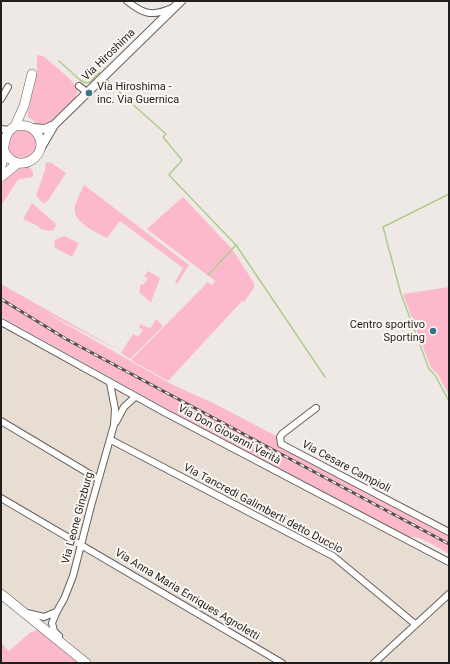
<!DOCTYPE html>
<meta charset="utf-8">
<style>
body{margin:0}
#map{position:relative;width:450px;height:664px;overflow:hidden;background:#eee9e5;font-family:Roboto,sans-serif}
canvas{display:block}
.frame{position:absolute;inset:0;border:2px solid #211f1d;pointer-events:none}
</style>
<div id="map">
<canvas width="450" height="664"></canvas>
<div class="frame"></div>
</div>
<script>
const context = document.querySelector('canvas').getContext('2d');
context.lineJoin = 'round';
function paint(path, color) { context.fillStyle = color; context.fill(path, 'evenodd'); }
function stroke(path, color, width, dash) { context.strokeStyle = color; context.lineWidth = width; context.lineCap = dash ? 'butt' : 'round'; context.setLineDash(dash || []); context.stroke(path); }
function drawText(font, color, halo, rows, align = 'center') {
  context.font = font + ' Roboto,sans-serif'; context.lineWidth = 4; context.setLineDash([]); context.textBaseline = 'middle'; context.strokeStyle = halo; context.fillStyle = color; for (const [text, x, y, turn = 0] of rows) {
    context.save(); context.translate(x, y); context.rotate((+turn || 0) * Math.PI / 180); context.textAlign = isNaN(turn) ? turn : align; if (halo) context.strokeText(text, 0, 0); context.fillText(text, 0, 0); context.restore();
  }
}
paint(new Path2D(`
 M1 323 142 403 449 565V663H90L69 641 1 589Z`), '#e8ddd3');
paint(new Path2D(`
 M38 55 43 56C50 62 76 82 77 89 80 101 55 120 46 126L45 123 38 124 28 117V111L37 72V57Z
 M8 144a14 14 0 1 1 28 0a14 14 0 1 1-28 0Z
 M50 162 66 173 47 202 46 201 44 204 36 196 45 170 46 163Z
 M26 166C32 168 34 171 33 177L20 179 17 181 1 206V183L18 167Z
 M84 185 189 265 177 284 175 282 183 268 120 221 107 238C96 232 71 222 75 206 77 199 81 192 84 185Z
 M183 197 232 249 254 283V288L244 302 242 301 168 381 131 360 208 282 212 285 215 281 147 229Z
 M32 203 56 224 54 230 49 231 40 229 38 226 23 219Z
 M64 236 79 243 72 257 54 247 55 240Z
 M148 271 160 278 151 302H150L139 292 141 284 143 285 148 279 144 276Z
 M1 284 118 350 41 310 169 383 217 405 278 437V440L449 534V554C439 549 420 535 409 537L276 469 8 321 1 316Z
 M449 287V395L437 373 431 368 403 294Z
 M156 319 163 326 130 359 121 353 133 334 138 337 143 330 139 327 141 324 148 328 149 327 151 328Z
 M35 628 39 630 79 663H1V643L9 651 31 632 36 631Z`), '#fbb9cb');
stroke(new Path2D(`
 M59 61 80 80 86 83 90 82 99 73 101 74
 M105 78 123 95
 M129 101 166 134 163 137 182 160 169 175 236 245 325 377
 M449 194 383 227 401 294 429 369 435 375 449 401
 M208 275 236 245`), '#adcd8e', 1.5);
const street = new Path2D(`
 M127 1C143 14 152 17 172 8
 M79 86 88 93
 M1 99 8 87
 M1 129 10 130
 M1 322 164 412 449 562
 M316 408 282 434 280 437 281 444 449 532
 M1 421 98 479
 M116 422 124 407 135 397
 M111 440 333 556 415 624
 M1 498 282 663
 M27 613 44 617 56 612
 M59 636 54 631 52 623 57 611 64 599 73 576 91 506 114 425 115 409 110 383
 M374 663 449 594`);
const secondary = new Path2D(`
 M32 128 45 129 54 125
 M40 149 54 125 181 1`);
const primary = new Path2D(`
 M15 126 24 106 32 74
 M1 166C6 151 0 136 15 126 23 125 30 125 35 131 56 153 15 181 3 148
 M1 177 18 163
 M1 594 86 663`);
stroke(street, '#66625f', 8);
stroke(secondary, '#66625f', 10);
stroke(primary, '#66625f', 10);
stroke(street, '#fff', 6);
stroke(secondary, '#fff', 8);
stroke(primary, '#fff', 9);
const rail = new Path2D(`
 M1 299 66 339 449 544`);
stroke(rail, '#54514f', 3);
stroke(rail, '#fcf7f2', 1.5, [4.5]);
for (const [x, y, r, color] of [
 [89,93,4,"#37738b"],
 [433,331,4,"#37738b"]
]) { const dot = new Path2D(); dot.arc(x, y, r, 0, 2 * Math.PI); context.fillStyle = color; context.fill(dot); stroke(dot, '#fcf7f2', 1.5); }
drawText('11px', '#211f1d', '#fcf7f2', [
 ["Via Hiroshima",109,55,-44],
 ["Via Don Giovanni Verità",229,435,28],
 ["Via Cesare Campioli",346,467,28],
 ["Via Tancredi Galimberti detto Duccio",263,509,28],
 ["Via Leone Ginzburg",78,518,-75],
 ["Via Anna Maria Enriques Agnoletti",187,595,31]
]);
drawText('11px', '#211f1d', '#fcf7f2', [
 ["Via Hiroshima -",97,87],
 ["inc. Via Guernica",97,100],
 ["Centro sportivo",425,325,"right"],
 ["Sporting",425,338,"right"]
], 'left');
</script>
